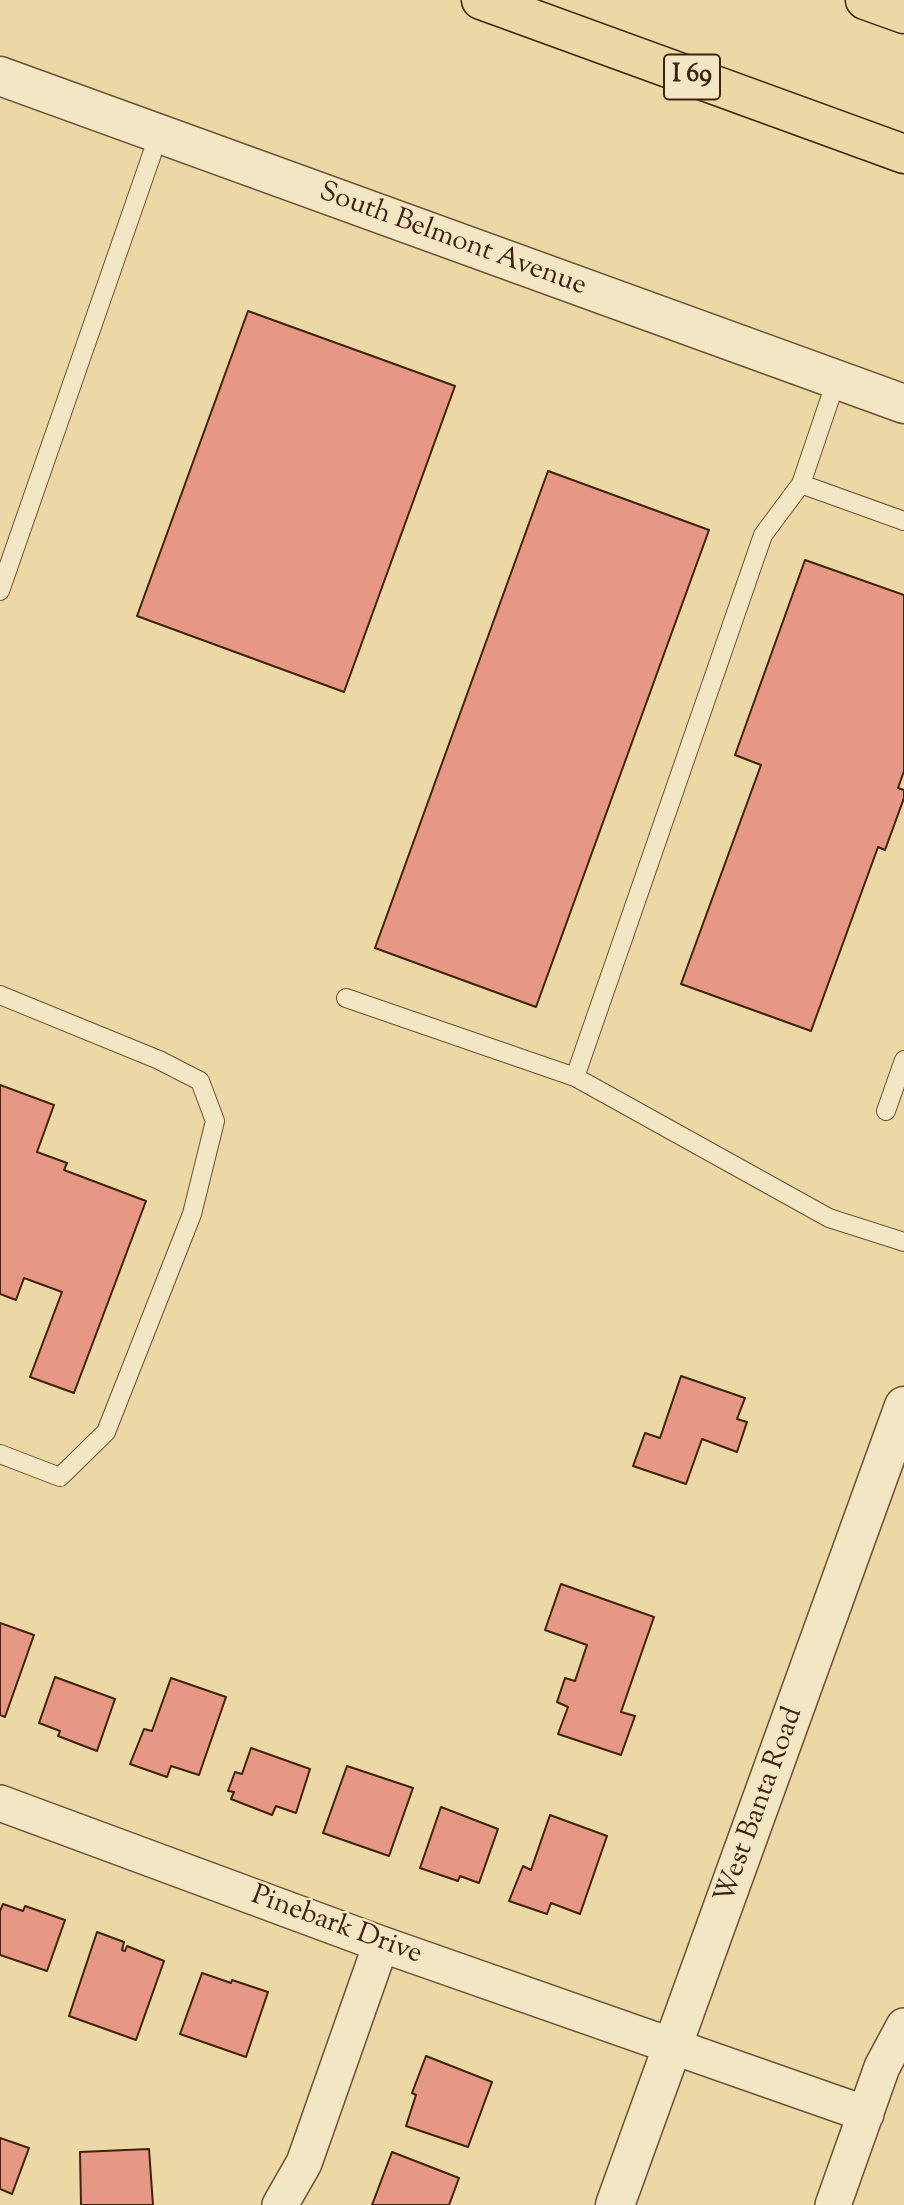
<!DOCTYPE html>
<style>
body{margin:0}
canvas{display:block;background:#ebd8a5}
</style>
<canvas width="904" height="2205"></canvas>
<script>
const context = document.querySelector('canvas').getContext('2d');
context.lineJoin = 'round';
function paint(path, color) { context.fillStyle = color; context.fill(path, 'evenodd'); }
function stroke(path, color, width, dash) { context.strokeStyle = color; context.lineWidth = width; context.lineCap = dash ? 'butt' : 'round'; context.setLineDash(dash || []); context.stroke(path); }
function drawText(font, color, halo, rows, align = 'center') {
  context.font = font + ' "Sorts Mill Goudy",serif'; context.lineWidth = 5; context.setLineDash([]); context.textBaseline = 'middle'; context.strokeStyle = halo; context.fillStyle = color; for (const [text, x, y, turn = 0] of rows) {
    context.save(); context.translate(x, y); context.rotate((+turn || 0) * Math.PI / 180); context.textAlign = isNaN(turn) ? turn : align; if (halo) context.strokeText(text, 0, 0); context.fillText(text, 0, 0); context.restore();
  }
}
const building = new Path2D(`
 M248 311 455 386 344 692 137 616Z
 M548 471 709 530 536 1007 375 948Z
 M805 560 904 595V771L898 788 904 790V798L885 850 878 847 811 1031 681 984 761 765 735 755Z
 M0 1085 54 1105 37 1152 67 1163 64 1170 146 1201 74 1393 30 1377 62 1292 24 1278 16 1300 0 1294Z
 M681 1376 745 1398 737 1419 747 1422 737 1452 702 1439 686 1484 633 1466 645 1433 660 1438Z
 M561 1584 654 1617 621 1712 635 1716 621 1755 558 1734 568 1707 557 1702 565 1678 575 1681 587 1645 545 1630Z
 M0 1623 34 1635 5 1717 0 1715Z
 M55 1677 115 1699 97 1751 58 1736 60 1731 39 1723Z
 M171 1678 226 1697 199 1775 171 1766 167 1777 130 1764 144 1729 152 1731Z
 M251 1748 310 1769 296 1813 276 1806 272 1815 231 1799 234 1792 228 1791 235 1772 242 1774Z
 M347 1766 413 1788 389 1856 323 1833Z
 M441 1807 498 1829 479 1883 460 1876 458 1881 420 1868Z
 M550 1815 607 1836 580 1914 551 1903 547 1914 509 1901 523 1866 531 1870Z
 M3 1904 23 1911 25 1906 65 1920 47 1971 0 1955V1911Z
 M97 1932 124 1942 122 1950 125 1951 127 1946 164 1961 136 2040 69 2016Z
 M202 1973 231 1983 232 1980 268 1992 246 2057 180 2034Z
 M426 2056 492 2082 468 2147 406 2126 416 2095 412 2093Z
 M0 2138 29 2148 12 2194 0 2189Z
 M149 2149 153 2205H81L80 2152Z
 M392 2152 459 2178 449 2205H372Z`);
paint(building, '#e69884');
stroke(building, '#3f2210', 2);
const service = new Path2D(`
 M836 381 801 484 763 535 575 1077 829 1218 904 1242
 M801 484 904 521
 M0 591 159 134
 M0 995 159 1060 200 1081 215 1121 192 1214 106 1432 60 1477 0 1454
 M346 998 575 1077
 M886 1111 904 1060`);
const minor = new Path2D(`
 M0 1803 381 1944 866 2114
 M280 2205 304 2163 381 1944
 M833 2205 882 2067 904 2026`);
const tertiary = new Path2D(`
 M0 76 904 404
 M615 2205 904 1406`);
const motorway = new Path2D(`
 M481 0 904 154
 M865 0 904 14`);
stroke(service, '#6a5035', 20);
stroke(minor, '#6a5035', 38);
stroke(tertiary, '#6a5035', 41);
stroke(motorway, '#3f2210', 41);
stroke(service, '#f2e6c4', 18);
stroke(minor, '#f2e6c4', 35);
stroke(tertiary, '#f2e6c4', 38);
stroke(motorway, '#ebd8a5', 38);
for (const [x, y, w] of [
 [692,77,56]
]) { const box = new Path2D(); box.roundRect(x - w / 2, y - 22.5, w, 45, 5); context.fillStyle = '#f2e6c4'; context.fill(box); stroke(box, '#3f2210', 2); }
drawText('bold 26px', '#3f2210', null, [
 ["I 69",692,77]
]);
drawText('28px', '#3f2210', '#f2e6c4', [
 ["South Belmont Avenue",452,241,20],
 ["West Banta Road",761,1806,-70],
 ["Pinebark Drive",336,1927,20]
]);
</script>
